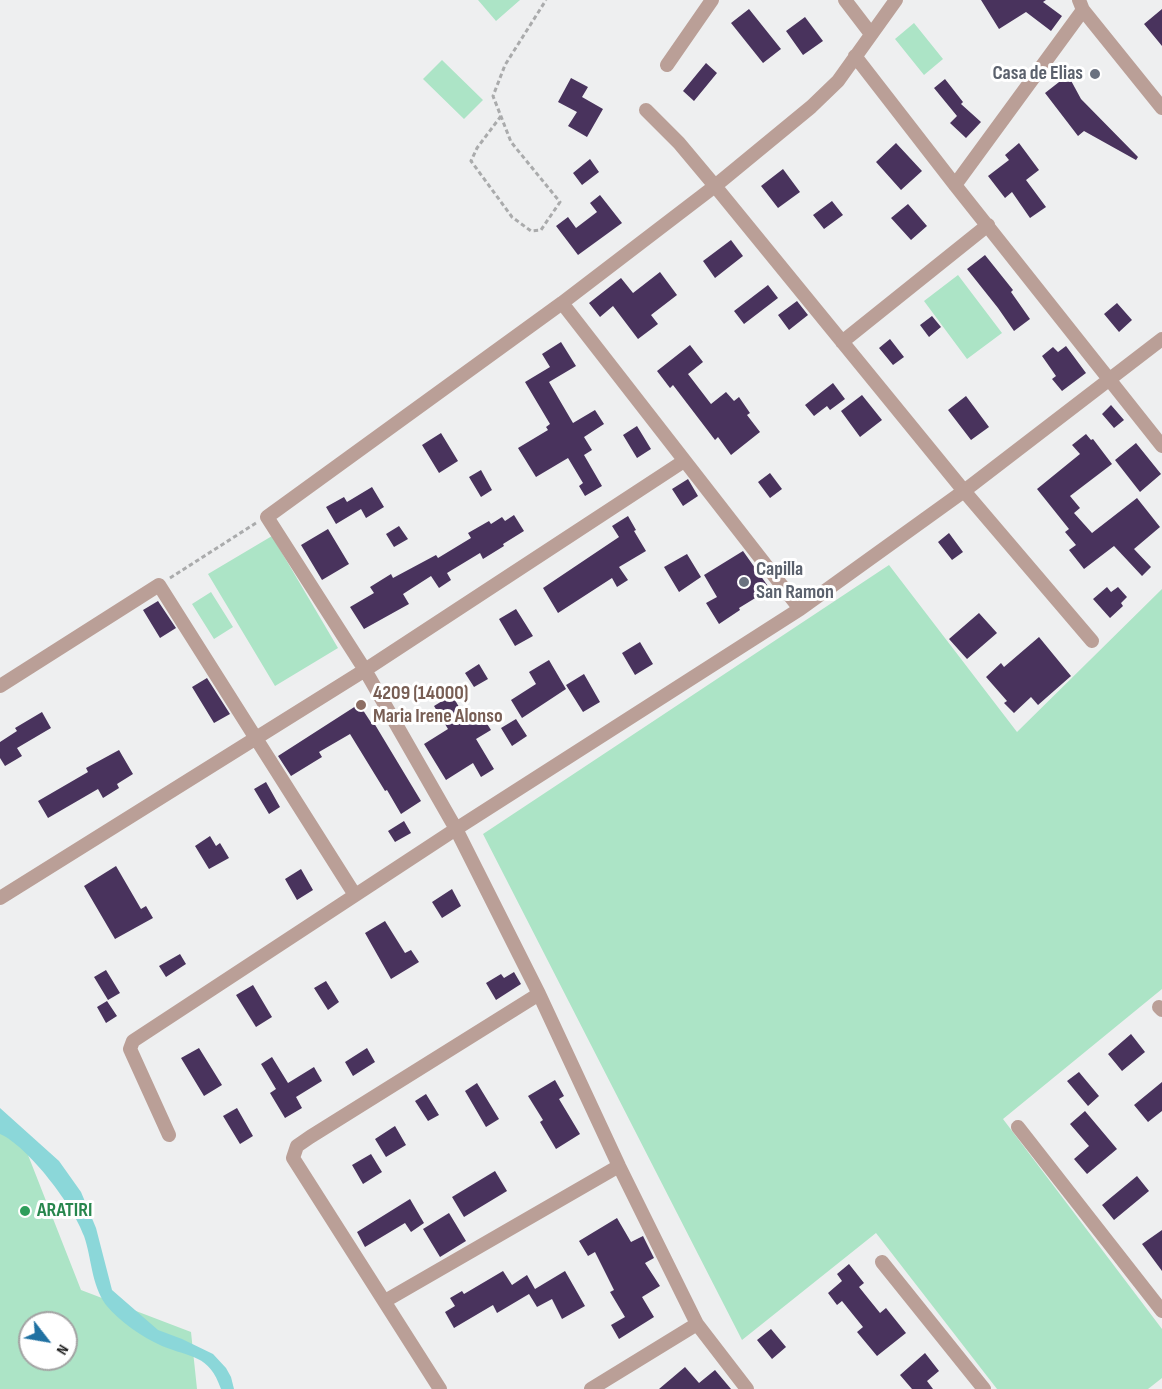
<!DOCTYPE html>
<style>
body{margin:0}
#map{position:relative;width:1162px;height:1389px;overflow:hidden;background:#eeeff0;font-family:"Sofia Sans Condensed",sans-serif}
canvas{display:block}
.north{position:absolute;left:18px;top:1311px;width:60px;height:60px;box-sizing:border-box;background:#fff;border:2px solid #a3a3a3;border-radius:50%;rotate:121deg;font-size:16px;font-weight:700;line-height:24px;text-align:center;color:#191919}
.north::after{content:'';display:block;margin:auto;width:21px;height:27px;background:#2071a2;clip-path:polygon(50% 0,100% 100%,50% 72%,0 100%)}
</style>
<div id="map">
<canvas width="1162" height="1389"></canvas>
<div class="north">N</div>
</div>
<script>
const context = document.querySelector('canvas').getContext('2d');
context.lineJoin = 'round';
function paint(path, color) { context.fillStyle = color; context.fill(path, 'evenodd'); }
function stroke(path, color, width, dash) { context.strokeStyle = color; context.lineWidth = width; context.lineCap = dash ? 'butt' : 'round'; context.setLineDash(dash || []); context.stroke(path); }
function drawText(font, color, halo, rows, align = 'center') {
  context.font = font + ' "Sofia Sans Condensed",sans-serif'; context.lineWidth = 6; context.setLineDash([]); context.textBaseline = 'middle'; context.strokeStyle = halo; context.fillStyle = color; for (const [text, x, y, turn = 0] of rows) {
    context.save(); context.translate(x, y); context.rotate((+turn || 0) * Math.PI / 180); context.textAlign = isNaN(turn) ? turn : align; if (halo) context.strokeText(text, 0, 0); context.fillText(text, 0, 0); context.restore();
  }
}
paint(new Path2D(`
 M478 0H520L496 21Z
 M914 23 943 59 924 75 895 39Z
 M442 60 483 100 464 119 423 79Z
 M958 275 1002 333 967 359 924 301Z
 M272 536 338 648 275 686 208 574Z
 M889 565 1017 732 1162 589V989L1003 1119 1162 1329V1378L1148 1389H997L876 1233 742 1340 483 834Z
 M211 592 233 627 214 639 192 604Z
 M0 1124 19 1132 81 1290 191 1332 197 1389H0ZM30 1323H66V1359H30Z`), '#ace4c6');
paint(new Path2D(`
 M0 1108 59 1161 81 1192 96 1228 112 1290 158 1330 182 1339 213 1354 226 1368 231 1377 234 1389H221C209 1354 191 1358 162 1346 142 1337 120 1322 106 1305 91 1284 92 1259 84 1236 74 1207 28 1146 0 1134Z`), '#8bd7d9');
paint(new Path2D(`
 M981 0H1046L1043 2 1062 16 1051 31 1026 12 999 29Z
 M749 9 781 49 763 63 731 23Z
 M1162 9V46L1144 24Z
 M805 17 823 41 803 55 786 31Z
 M706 63 717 73 694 101 683 91Z
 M1068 75 1081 99 1138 157 1136 160 1084 131 1078 136 1045 93Z
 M571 78 588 87 582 97 603 109 587 137 568 126 577 112 558 102Z
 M945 79 963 102 961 104 981 122 966 138 950 123 957 116 934 88Z
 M896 143 922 171 901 190 876 162Z
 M1019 143 1039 170 1026 180 1046 207 1030 218 1012 192 1005 198 988 176 1009 160 1005 155Z
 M590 159 599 172 582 185 573 173Z
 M783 169 800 192 778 208 761 186Z
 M600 195 622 223 578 255 556 226 568 217 576 228 597 212 590 203Z
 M832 201 843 215 824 229 813 215Z
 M908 204 927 226 911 240 891 218Z
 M731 240 743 256 715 278 703 261Z
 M985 255 1013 290 1011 292 1030 319 1014 331 998 308 967 269Z
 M660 272 677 295 651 315 658 324 638 339 613 306 600 317 589 303 621 278 633 293Z
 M768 285 778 298 744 324 734 311Z
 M797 301 808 315 789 330 778 315Z
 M1117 303 1132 320 1119 332 1104 314Z
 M932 316 941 327 929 337 920 325Z
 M890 339 904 357 893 365 879 348Z
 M561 342 576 366 549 382 573 423 595 410 604 424 584 437 592 450 584 455 602 486 585 496 579 486 583 483 568 458 536 477 518 448 548 430 546 427 550 424 525 382 550 367 542 354Z
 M690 345 703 362 688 374 711 404 726 392 734 401 739 397 750 413 747 415 760 432 731 455 718 437 715 440 673 385 670 388 657 371Z
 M1066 346 1086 373 1062 391 1052 379 1056 376 1042 356 1053 347 1058 352Z
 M833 383 845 399 830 410 827 406 814 416 805 405Z
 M862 395 882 420 860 437 841 411Z
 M966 396 989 427 971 440 948 410Z
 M1111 405 1124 420 1114 428 1102 414Z
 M637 426 651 449 637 458 623 435Z
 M441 433 458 461 439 473 422 445Z
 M1086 434 1091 440 1093 439 1112 464 1070 496 1080 508 1074 513 1092 533 1137 498 1160 527 1134 549 1151 567 1142 576 1114 546 1084 569 1069 550 1076 545 1065 532 1069 529 1037 489 1080 454 1072 445Z
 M1136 443 1161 474 1140 492 1115 460Z
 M481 470 492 490 481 497 469 477Z
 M770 473 782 489 770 498 758 482Z
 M688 479 698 496 683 506 672 489Z
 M372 487 384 507 366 518 361 509 336 524 326 507 344 497 347 502Z
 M514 515 524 531 503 544 504 546 483 559 480 553 447 573 451 580 439 588 431 576 403 594 409 604 364 629 350 607 374 593 370 587 391 574 393 578 436 555 438 558 471 538 468 533 489 521 491 524 502 517 505 521Z
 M628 516 636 530 634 531 646 551 619 567 628 580 617 587 612 578 558 613 543 588 619 537 612 526Z
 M399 526 408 539 394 547 386 534Z
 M328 529 349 564 322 580 301 545Z
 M949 533 963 552 952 560 938 542Z
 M743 551 770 589 739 608 740 610 719 624 706 603 717 597 704 575Z
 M687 554 701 577 679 592 664 567Z
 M1107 587 1111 592 1118 587 1127 597 1121 603 1123 606 1110 618 1093 599Z
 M158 601 176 628 160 638 143 610Z
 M516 609 533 636 515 646 499 619Z
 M979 613 997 633 967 659 949 639Z
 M1039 637 1071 676 1038 705 1031 697 1014 713 1004 703 1007 701 986 677 1001 663 1004 667Z
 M640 642 653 664 635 675 622 653Z
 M549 660 566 689 522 718 511 700 536 684 529 672Z
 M479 664 488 679 474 687 465 673Z
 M584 674 600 702 583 712 566 685Z
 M207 678 230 714 214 723 192 687Z
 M452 695 469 724 482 716 491 730 476 739 494 769 481 777 473 763 446 780 424 744 448 729 434 706Z
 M359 704 372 724 374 723 421 801 401 814 387 790 385 791 350 734 319 752 322 757 291 776 278 756Z
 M42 712 51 728 17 748 22 756 5 766 0 758V742L17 731 15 728Z
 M516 719 527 736 512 746 501 728Z
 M119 750 133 774 117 784 119 788 103 798 98 789 48 818 38 801 88 772 86 768Z
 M266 782 280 807 269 814 254 789Z
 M404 821 411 833 395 842 388 831Z
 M210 836 216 846 220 843 229 858 209 869 195 846Z
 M116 866 141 909 146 906 153 918 115 939 84 886Z
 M301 869 313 890 297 900 285 879Z
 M452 889 461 906 442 918 432 902Z
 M385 921 405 953 411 950 419 962 391 979 365 933Z
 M180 954 186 964 166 977 159 966Z
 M106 970 120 993 108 1000 94 977Z
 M514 972 521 984 496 1000 486 983 501 974 504 978Z
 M326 981 339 1002 328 1010 314 988Z
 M253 985 272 1017 256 1027 236 995Z
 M107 1001 117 1016 106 1023 97 1007Z
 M1131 1034 1145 1052 1122 1071 1108 1054Z
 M199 1048 222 1085 204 1096 181 1058Z
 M367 1048 375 1062 353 1076 345 1062Z
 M272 1057 288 1083 314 1067 322 1081 296 1097 302 1108 285 1118 270 1093 276 1089 261 1064Z
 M1079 1072 1099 1096 1088 1106 1067 1081Z
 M555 1080 564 1096 559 1099 580 1134 556 1149 540 1122 543 1120 528 1096Z
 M1162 1082V1111L1148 1122 1134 1105Z
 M477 1083 499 1119 486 1127 465 1091Z
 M426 1094 439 1115 428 1121 415 1101Z
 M237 1108 253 1136 240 1144 223 1116Z
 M1085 1111 1117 1149 1087 1174 1074 1159 1089 1146 1070 1124Z
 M395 1126 406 1145 386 1157 375 1139Z
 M371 1154 382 1172 363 1184 352 1165Z
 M495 1171 507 1191 464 1217 452 1197Z
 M1137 1176 1149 1191 1114 1220 1102 1205Z
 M410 1199 424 1223 411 1232 405 1223 365 1247 357 1232Z
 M449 1213 466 1241 440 1257 423 1229Z
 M617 1218 631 1242 643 1236 654 1258 645 1263 660 1286 642 1297 654 1317 619 1339 611 1325 625 1317 610 1292 614 1290 595 1252 588 1256 579 1241Z
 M1162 1230V1271L1142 1244Z
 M849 1264 864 1283 859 1287 880 1313 886 1308 906 1333 877 1356 857 1332 863 1327 842 1301 837 1305 828 1293 842 1281 837 1274Z
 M503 1271 512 1285 527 1275 535 1289 565 1271 585 1306 562 1319 552 1299 537 1307 529 1294 497 1313 493 1305 454 1328 445 1312 455 1306 450 1298 462 1291 464 1294Z
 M771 1329 786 1347 772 1359 757 1340Z
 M925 1353 939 1371 927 1381 933 1389H912L900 1375Z
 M685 1367 699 1383 715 1370 731 1389H659Z`), '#49335d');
stroke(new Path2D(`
 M501 116 477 148 471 161 512 217 531 231 541 230 560 202 511 142 493 96 505 65 546 0
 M170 578 256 523`), '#aaabac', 3, [4.5, 3]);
stroke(new Path2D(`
 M845 0 871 34
 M1079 0 1083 10 1162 108
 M855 56 955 185 1162 446
 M667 65 712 0
 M646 110 679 143 715 186 964 491 1092 641
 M955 185 1083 10
 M562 303 800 609
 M842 342 988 225
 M0 686 159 585 355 895
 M0 898 365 670 684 461
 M1159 1007 1162 1010
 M1018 1127 1162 1311
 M169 1135 130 1049 133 1041 456 829 800 609 964 491 1162 339
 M882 1262 984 1389
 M385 1301 619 1166
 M440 1389 293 1158 297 1146 310 1137 539 994
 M591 1389 697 1324
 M747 1389 697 1324 619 1166 539 994 456 829 365 670 267 517 562 303 715 186 811 107 838 81 896 0`), '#ba9f97', 14);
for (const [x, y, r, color] of [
 [1095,74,6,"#6b7280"],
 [744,582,6,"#6b7280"],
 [361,705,6,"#8d6e63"],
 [25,1211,6,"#2e9e5b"]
]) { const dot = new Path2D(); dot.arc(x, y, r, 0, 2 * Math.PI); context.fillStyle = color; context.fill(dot); stroke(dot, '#fff', 2); }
drawText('bold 20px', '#5b616d', '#fff', [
 ["Casa de Elias",1083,74],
 ["Capilla",756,570,"left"],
 ["San Ramon",756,593,"left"]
], 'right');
drawText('bold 20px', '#785e54', '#fff', [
 ["4209 (14000)",373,694],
 ["Maria Irene Alonso",373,717]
], 'left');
drawText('bold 20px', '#27864d', '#fff', [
 ["ARATIRI",37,1211]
], 'left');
</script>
